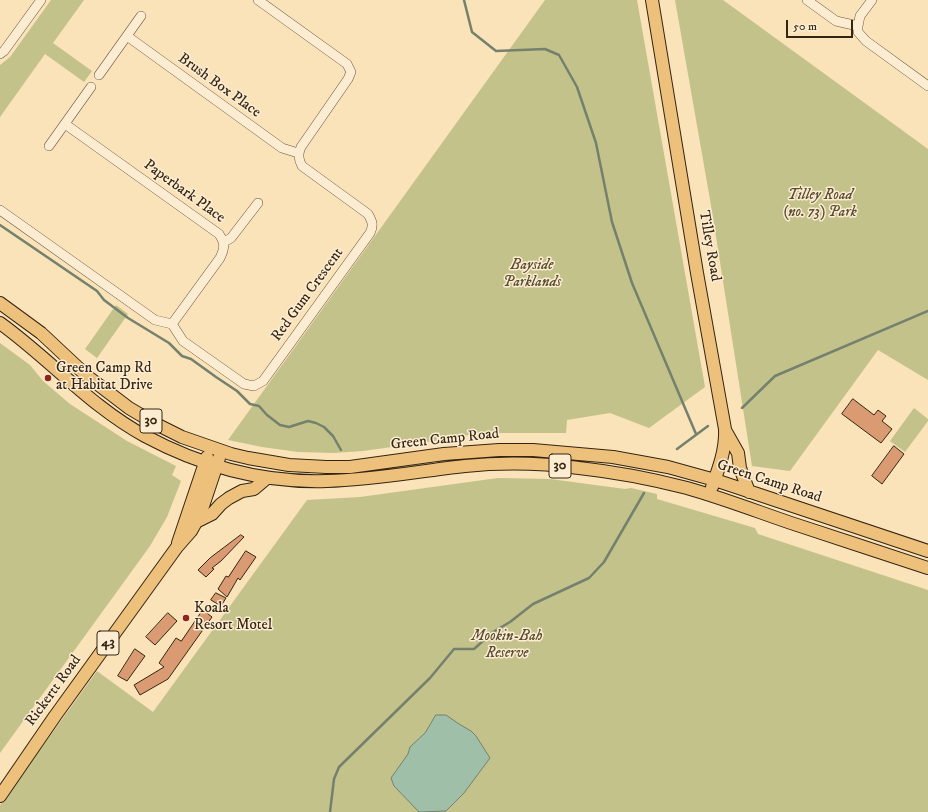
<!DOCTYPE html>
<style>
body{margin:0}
#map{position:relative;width:928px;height:812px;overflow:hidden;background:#fae2b9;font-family:"IM FELL DW Pica",serif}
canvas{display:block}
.scale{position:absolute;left:786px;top:20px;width:67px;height:18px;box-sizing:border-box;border:2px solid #342513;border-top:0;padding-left:5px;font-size:12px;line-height:14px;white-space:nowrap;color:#342513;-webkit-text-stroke:3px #fcecd2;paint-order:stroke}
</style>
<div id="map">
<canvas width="928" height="812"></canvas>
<div class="scale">50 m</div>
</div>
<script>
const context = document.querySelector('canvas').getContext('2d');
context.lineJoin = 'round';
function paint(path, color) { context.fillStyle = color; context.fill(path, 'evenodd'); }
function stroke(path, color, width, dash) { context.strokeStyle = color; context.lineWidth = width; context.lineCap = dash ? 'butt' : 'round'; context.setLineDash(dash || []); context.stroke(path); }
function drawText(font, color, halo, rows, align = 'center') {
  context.font = font + ' "IM FELL DW Pica",serif'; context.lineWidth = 3; context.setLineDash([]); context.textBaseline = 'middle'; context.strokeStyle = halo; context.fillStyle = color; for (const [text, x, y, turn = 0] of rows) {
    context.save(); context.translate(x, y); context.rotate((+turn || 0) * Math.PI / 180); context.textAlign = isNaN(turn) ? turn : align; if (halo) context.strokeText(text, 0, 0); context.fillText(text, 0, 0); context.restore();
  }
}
paint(new Path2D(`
 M51 0H84L53 43 92 71 84 82 45 54 0 117V65L10 57Z
 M545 0H637L705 387 649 428 610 413 567 420 566 433H477L456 438 363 451 334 453 298 452 262 447 228 440Z
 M675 0H723L928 149V380L878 350 790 471 752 466 712 211Z
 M116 305 128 314 97 358 85 349Z
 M0 343 30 365 43 381 70 404 127 441 176 466 172 475 181 481 167 517 150 546 0 753Z
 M914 408 928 419V421L905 452 890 441Z
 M498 478 550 479 625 489 631 488 657 494V499L755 528 758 534 928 590V812H0V805L97 671 153 712 307 500 360 497Z`), '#c4c28b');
const water = new Path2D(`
 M436 715H446L459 724 471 731 476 736 490 758 464 793 446 811 419 812 394 786 391 778 408 754 410 747 425 733Z`);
paint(water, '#9fbfa9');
stroke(water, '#74816d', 1);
stroke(new Path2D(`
 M464 0 472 32 496 51 545 49 559 55 577 87 596 143 612 222 632 283 696 434
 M0 225 97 291 104 300 128 318 169 343 182 356 191 359 216 377 237 391 250 404 259 406 267 415 280 425 289 427 308 421 316 423 324 427 333 436 341 450
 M742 408 775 376 928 311
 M677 449 708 426
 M330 812 334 779 339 767 430 678 454 649H474L493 632 510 622 533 604 589 578 604 562 644 493`), '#74816d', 2.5);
const building = new Path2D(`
 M853 399 874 415 878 410 886 416 882 421 892 429 881 443 842 414Z
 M894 446 904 454 882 484 872 476Z
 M241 535 244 537 221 561 212 568 214 569 206 577 198 570 210 558Z
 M246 551 256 557 240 580 238 578 227 597 218 589 226 576 228 577Z
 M216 593 226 598 221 606 211 600Z
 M203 610 212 617 168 679 140 695 134 685 164 667 159 663 176 638 181 641Z
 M168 613 177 621 155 645 146 637Z
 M135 649 145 656 127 681 118 676Z`);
paint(building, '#da9b73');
stroke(building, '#342513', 1);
const minor = new Path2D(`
 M807 0 836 21 858 26V32L866 41 928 86
 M858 26 860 16 872 0
 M127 36 282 148 298 153
 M0 54 4 51 41 0
 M99 75 141 16
 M65 124 219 234C225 243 225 248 220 258L172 324
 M49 146 91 87
 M0 210 155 320 172 324 183 341 244 384 254 386 263 381 370 233C374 225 372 221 368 214L302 166C298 159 298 154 301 147L348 79 351 72 347 64 258 0
 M224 242 231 238 258 203`);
const major = new Path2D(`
 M652 0 697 273 725 429C726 449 719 468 712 487
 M0 303 41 333 87 376 129 408 156 424 182 437 231 454 248 458 289 465 326 467H350L444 454 499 450H533L613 457 668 467 715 480 928 551
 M0 323C50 359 91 407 145 436 201 466 263 483 327 481 373 480 419 471 465 466 503 462 542 463 579 468 616 472 652 479 687 488 722 498 756 511 791 523 837 538 882 553 928 568
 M725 430 738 453 740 468 749 492
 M196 522 212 514 221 504 229 498 242 491 254 489 267 478
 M178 543 207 457
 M0 796 55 716 177 547 191 531 196 522 203 506 219 458`);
stroke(minor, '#66543c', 10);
stroke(major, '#342513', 14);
stroke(minor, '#fcecd2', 9);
stroke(major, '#edc17c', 12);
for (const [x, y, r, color] of [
 [48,378,4,"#8f2418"],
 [186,618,4,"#8f2418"]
]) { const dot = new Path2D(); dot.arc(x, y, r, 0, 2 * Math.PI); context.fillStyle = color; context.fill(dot); stroke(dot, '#fcecd2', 1.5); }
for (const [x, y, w] of [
 [151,421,22],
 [560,466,22],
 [108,643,22]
]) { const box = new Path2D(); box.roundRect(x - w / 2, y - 12, w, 24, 3); context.fillStyle = '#fcecd2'; context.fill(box); stroke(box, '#342513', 1); }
drawText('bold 14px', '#342513', null, [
 ["30",151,421],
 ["30",560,466],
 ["43",108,643]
]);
drawText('15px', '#342513', '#fcecd2', [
 ["Brush Box Place",219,86,36],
 ["Paperbark Place",184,192,36],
 ["Tilley Road",709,246,80],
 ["Red Gum Crescent",308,295,-54],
 ["Green Camp Road",445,440,-6],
 ["Green Camp Road",769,482,18],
 ["Rickertt Road",54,691,-54]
]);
drawText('italic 15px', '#584c31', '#fcecd2', [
 ["Tilley Road",820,196],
 ["(no. 73) Park",820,213],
 ["Bayside",532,266],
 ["Parklands",532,283],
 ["Mookin-Bah",507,637],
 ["Reserve",507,654]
]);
drawText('15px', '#342513', '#fcecd2', [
 ["Green Camp Rd",56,369],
 ["at Habitat Drive",56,386],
 ["Koala",194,609],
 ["Resort Motel",194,626]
], 'left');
</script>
